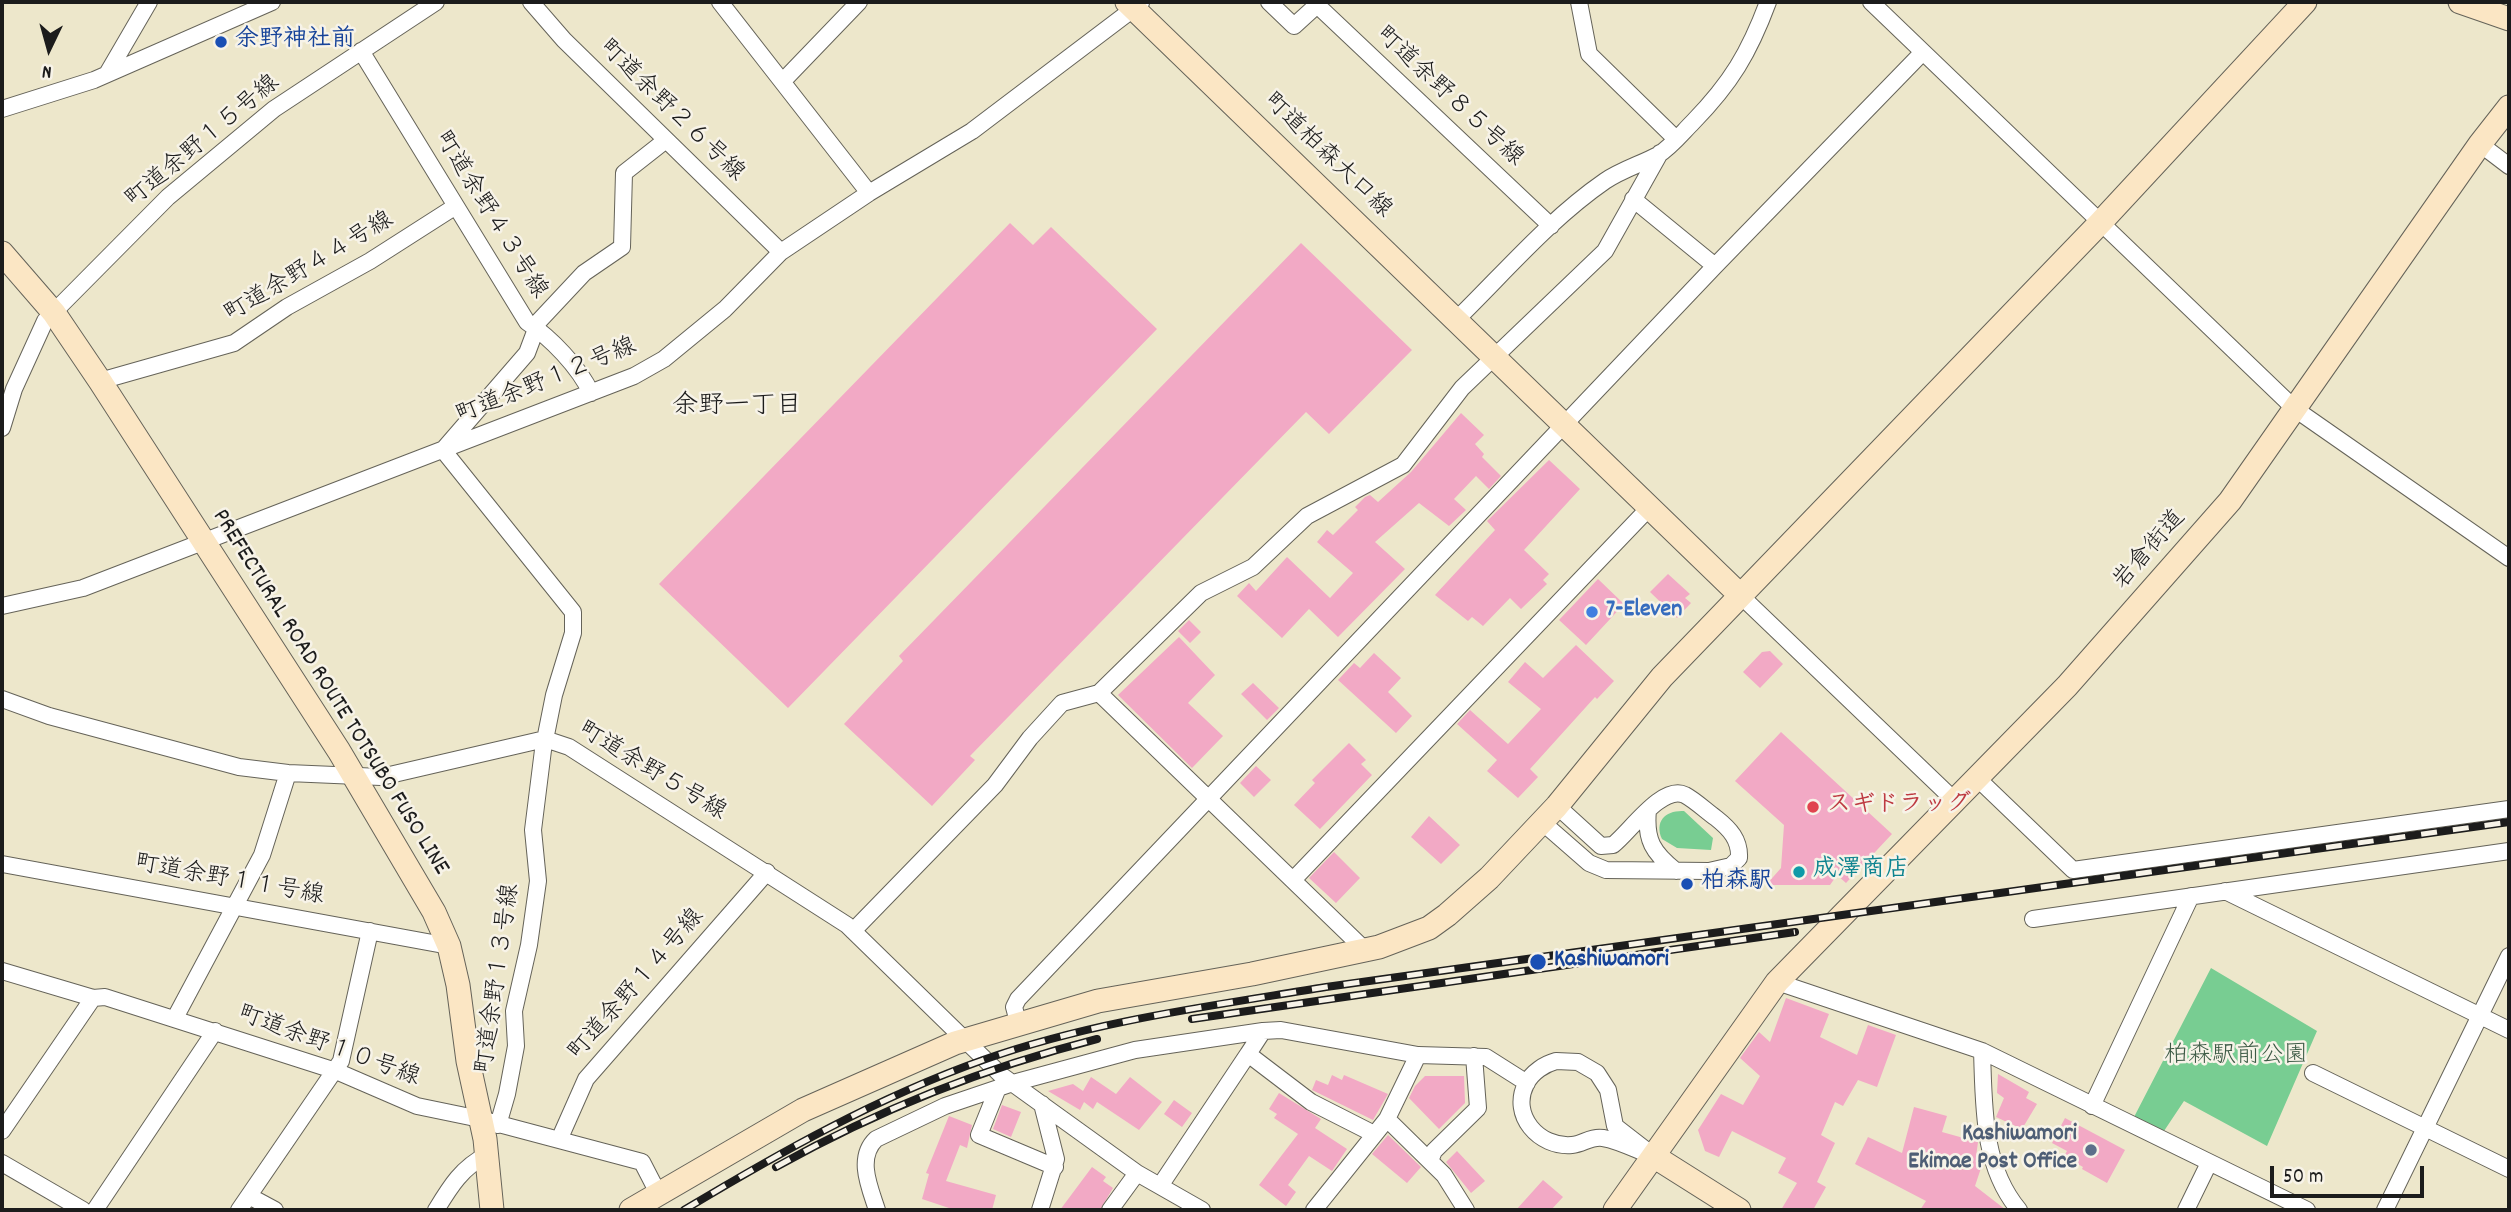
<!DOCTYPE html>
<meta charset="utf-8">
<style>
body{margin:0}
#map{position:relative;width:2511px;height:1212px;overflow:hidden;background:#ede7cb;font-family:Dekko,sans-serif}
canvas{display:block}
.frame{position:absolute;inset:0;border:4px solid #1c1c1c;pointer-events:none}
.north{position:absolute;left:14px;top:14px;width:70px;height:70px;-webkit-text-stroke:5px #f7f3e8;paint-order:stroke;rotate:185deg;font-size:19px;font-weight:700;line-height:28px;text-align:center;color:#1c1c1c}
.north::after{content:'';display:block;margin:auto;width:24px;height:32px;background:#1c1c1c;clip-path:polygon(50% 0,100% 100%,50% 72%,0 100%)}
.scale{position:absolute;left:2270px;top:1166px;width:154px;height:32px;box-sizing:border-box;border:4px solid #1c1c1c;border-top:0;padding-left:9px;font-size:21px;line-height:24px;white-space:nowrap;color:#1c1c1c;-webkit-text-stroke:5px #f7f3e8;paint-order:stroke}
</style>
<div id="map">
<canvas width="2511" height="1212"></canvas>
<div class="frame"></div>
<div class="north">N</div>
<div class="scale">50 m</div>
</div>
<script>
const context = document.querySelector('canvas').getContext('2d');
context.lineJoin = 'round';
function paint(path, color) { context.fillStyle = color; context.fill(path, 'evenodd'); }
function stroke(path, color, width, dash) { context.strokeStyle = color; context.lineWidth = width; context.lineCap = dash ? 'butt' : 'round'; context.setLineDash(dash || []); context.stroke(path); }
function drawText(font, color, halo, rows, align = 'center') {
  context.font = font + ' Dekko,"Klee One",sans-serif'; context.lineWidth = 5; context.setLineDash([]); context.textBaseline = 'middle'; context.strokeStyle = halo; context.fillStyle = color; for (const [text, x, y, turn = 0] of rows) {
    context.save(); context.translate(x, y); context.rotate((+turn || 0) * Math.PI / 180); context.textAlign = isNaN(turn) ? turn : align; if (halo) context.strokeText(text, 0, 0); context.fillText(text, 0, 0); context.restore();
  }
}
paint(new Path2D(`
 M1684 811 1713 838 1711 850 1677 848 1662 839C1654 821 1666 810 1684 811Z
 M2211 968 2317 1031 2267 1146 2184 1101 2162 1134 2133 1119Z`), '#78cd92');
paint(new Path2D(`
 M1010 223 1033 245 1051 227 1157 329 788 708 659 584Z
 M1301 243 1412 350 1329 434 1306 412 970 756 975 760 932 806 844 724 903 661 899 656Z
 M1461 413 1484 435 1475 444 1484 454 1482 457 1501 476 1489 489 1476 476 1454 499 1466 510 1449 526 1419 503 1375 542 1405 569 1338 637 1309 609 1282 638 1237 596 1249 583 1256 591 1287 557 1330 598 1353 573 1317 542 1327 530 1333 535 1358 510 1355 507 1365 497 1370 495 1378 502 1411 472Z
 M1549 460 1580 489 1524 550 1549 574 1543 580 1547 584 1521 609 1510 598 1483 626 1472 617 1468 621 1435 595 1495 530 1487 521Z
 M1668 574 1690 594 1685 598 1691 603 1677 618 1650 592Z
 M1598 579 1624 604 1586 645 1559 620Z
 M1189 620 1201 632 1190 643 1178 631Z
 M1179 637 1215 675 1188 703 1223 736 1192 768 1118 695Z
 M1576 645 1614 681 1597 699 1595 697 1530 769 1538 777 1518 798 1487 771 1497 760 1457 724 1470 710 1508 744 1541 709 1508 682 1525 662 1543 678Z
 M1770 651 1783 664 1760 688 1743 672 1762 652Z
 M1374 653 1401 678 1388 692 1412 716 1396 733 1338 680 1354 663 1360 668Z
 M1253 683 1279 708 1267 720 1241 694Z
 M1781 732 1892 834 1846 883 1837 875 1830 885H1766L1781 868 1784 825 1735 781Z
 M1349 743 1366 760 1361 764 1372 775 1320 829 1294 805 1315 783 1312 780Z
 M1256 766 1271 780 1254 797 1240 783Z
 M1429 816 1460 845 1441 864 1411 837Z
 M1334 852 1360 878 1336 903 1309 878Z
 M1786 998 1829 1014 1820 1037 1857 1055 1868 1025 1896 1035 1877 1087 1858 1080 1843 1106 1835 1102 1821 1135 1835 1143 1817 1182 1826 1187 1813 1210H1781L1797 1183 1778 1173 1786 1158 1732 1131 1719 1157 1705 1151 1698 1130 1721 1094 1743 1105 1760 1076 1740 1058 1759 1032 1770 1042Z
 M1998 1074 2029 1092 2026 1098 2037 1104 2022 1129 1996 1117 2004 1098 1997 1093Z
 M1332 1075 1342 1080 1344 1075 1388 1094 1373 1120 1312 1090 1316 1080 1328 1085Z
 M1425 1076H1464L1465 1103 1439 1129 1409 1098 1415 1086Z
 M1091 1077 1116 1094 1130 1077 1162 1102 1139 1130 1097 1102 1093 1109 1084 1102 1080 1110 1048 1091 1073 1084 1083 1091Z
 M1279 1093 1321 1119 1315 1128 1347 1149 1332 1171 1309 1156 1288 1185 1296 1192 1286 1206 1259 1185 1298 1134 1274 1118 1277 1114 1269 1109Z
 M1174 1100 1192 1113 1182 1127 1164 1114Z
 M1002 1105 1021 1112 1011 1137 993 1129Z
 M1914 1107 1947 1116 1942 1132 1978 1142 1976 1157 1983 1162 1975 1186 2006 1210H1920L1926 1201 1855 1164 1868 1137 1902 1153Z
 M949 1116 972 1125 967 1148 960 1145 946 1181 996 1195 992 1210H955L922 1199 929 1174 926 1173Z
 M2065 1118 2125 1150 2107 1183 2082 1169 2083 1167 2064 1156 2067 1151 2052 1143Z
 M1388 1135 1421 1167 1407 1183 1372 1154Z
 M1457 1151 1485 1181 1471 1193 1446 1162Z
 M1092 1167 1106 1177 1103 1181 1113 1188 1100 1210H1060Z
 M1543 1180 1563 1197 1551 1210H1516Z`), '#f2a9c5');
const street = new Path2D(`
 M531 2 564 40 781 252
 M720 2 869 193
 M1269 2 1294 26 1317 5
 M1320 2 1317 5 1551 226
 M1579 2 1589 54 1676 139
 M1871 2 2295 409 2509 558
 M361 51 527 322C551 338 579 367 591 393
 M107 74 149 2
 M783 81 859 2
 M2 109 94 80 272 2
 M2480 144 2509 166
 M1633 199 1715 266
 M1457 319C1505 272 1550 219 1605 181 1621 170 1641 164 1658 155 1671 147 1682 133 1693 122 1731 83 1749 53 1768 2
 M100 381 234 343 287 307 370 261 456 206
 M2 428 14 389 45 321 168 197 274 109 436 2
 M1740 595 1954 800
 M2 606 83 588 634 376 664 359 725 309 781 252 869 193 972 131 1141 3
 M1099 693 1366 951
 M2 699 49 716 239 767 288 773 381 777 545 739 569 747 847 925 1001 1075 1137 1173 1202 1210
 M1976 777 2073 870 2509 809
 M1648 810C1645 840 1653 853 1676 871
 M1542 822 1589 863 1606 870 1709 871 1731 866 1739 858C1740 840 1730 829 1716 818 1706 811 1696 801 1685 795 1662 784 1630 832 1613 845L1601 846 1557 806
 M2 864 449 946
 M1293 880 1649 508
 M2225 891 2509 1030
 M2033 919 2509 851
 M853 931 995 785 1030 738 1062 703 1099 693 1201 593 1253 567 1307 516 1403 465 1462 388 1605 251 1660 153
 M2 971 93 998 105 997 336 1071 417 1106 480 1119 642 1162 658 1193
 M1777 982 1982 1051 2307 1210
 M175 1018 262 855 288 773
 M1018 1022 1014 1007 1018 999 1715 266 1923 52
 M1263 1031 1248 1054 1311 1102 1374 1134
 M1982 1051C1984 1106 1982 1166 2019 1210
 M1556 1061 1578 1062 1597 1073 1608 1090 1615 1126 1655 1157C1638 1151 1621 1141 1603 1138 1591 1136 1583 1144 1572 1145 1539 1148 1510 1115 1526 1084 1532 1072 1545 1064 1556 1061Z
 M2313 1073 2509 1169
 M998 1088 979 1135 1055 1167
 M2092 1106 2191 896
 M1387 1119 1444 1175 1466 1210
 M498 1125 507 1094 516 1046 514 1011 529 945 538 881 533 830 543 750 554 695 573 633V612L443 450 527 353 539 321 584 273 622 247 624 173 666 140
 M2 1131 93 998
 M559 1140 586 1079 767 872
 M1430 1161 1434 1151 1478 1108 1474 1056
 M2 1163 83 1210
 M1160 1186 1248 1054
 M249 1196 275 1210
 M95 1210 215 1031
 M239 1210 341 1061 370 931
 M436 1210C450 1187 462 1167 487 1155
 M877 1210C870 1188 856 1158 876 1139L945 1106 1013 1083 1135 1050 1263 1031 1281 1030 1418 1055 1486 1057 1527 1083
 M1040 1210 1056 1159 1042 1104
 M1110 1210 1137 1173
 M1314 1210 1387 1119 1418 1055
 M2186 1210 2209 1163
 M2385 1210 2509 956`);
const secondary = new Path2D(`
 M1127 2 1740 595
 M2460 2 2509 19
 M2 253 54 313 100 381 339 751 434 912 449 946 458 985 468 1061 485 1139 492 1210
 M1655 1157 1739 1210
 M631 1210 803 1110 955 1043 1098 1001 1252 974 1379 947 1429 928 1447 915 1489 878 1557 806 1662 677 2100 223 2305 2
 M1615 1210 1777 982 2067 686 2230 501 2480 144 2509 107`);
stroke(street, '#656359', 18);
stroke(secondary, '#656359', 25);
stroke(street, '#fff', 16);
stroke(secondary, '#fbe6c4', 23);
const rail = new Path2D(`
 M1192 1019 1795 932
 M776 1167C878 1110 983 1068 1097 1039
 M684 1210C781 1152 876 1098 983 1060 1093 1021 1211 1006 1326 987L2509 822`);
stroke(rail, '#1c1c1c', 8);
stroke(rail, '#f7f3e8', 5, [16]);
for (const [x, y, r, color] of [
 [221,42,7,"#1a4fb4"],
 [1592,612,7,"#3f7fe0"],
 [1813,807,7,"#e0444e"],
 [1799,872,7,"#0f9aa8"],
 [1687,884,7,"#1a4fb4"],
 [1538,962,9,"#1a4fb4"],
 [2091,1150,7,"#5c6f8a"]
]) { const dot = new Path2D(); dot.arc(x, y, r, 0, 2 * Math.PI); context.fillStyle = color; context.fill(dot); stroke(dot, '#f7f3e8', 2.5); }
drawText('bold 24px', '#164399', '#f7f3e8', [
 ["余野神社前",235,42],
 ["柏森駅",1701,884],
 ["Kashiwamori",1554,962]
], 'left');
drawText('24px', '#1c1c1c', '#f7f3e8', [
 ["町道余野８５号線",1448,98,43],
 ["町道余野２６号線",670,112,44],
 ["町道余野１５号線",204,143,-40],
 ["町道柏森大口線",1326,157,44],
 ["町道余野４３号線",489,216,58],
 ["町道余野４４号線",310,269,-31],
 ["町道余野１２号線",547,383,-22],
 ["岩倉街道",2151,551,-49],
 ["PREFECTURAL ROAD ROUTE TOTSUBO FUSO LINE",329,693,58],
 ["町道余野５号線",651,773,31],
 ["町道余野１１号線",229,882,10],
 ["町道余野１３号線",500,979,-82],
 ["町道余野１４号線",638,986,-49],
 ["町道余野１０号線",328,1048,20]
]);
drawText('bold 24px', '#366cbe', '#f7f3e8', [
 ["7-Eleven",1606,612]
], 'left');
drawText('bold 24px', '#be3a42', '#f7f3e8', [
 ["スギドラッグ",1827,807]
], 'left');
drawText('bold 24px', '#0d838f', '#f7f3e8', [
 ["成澤商店",1813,872]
], 'left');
drawText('24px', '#3c5a45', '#f7f3e8', [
 ["柏森駅前公園",2236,1058]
]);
drawText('bold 24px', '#4e5e75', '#f7f3e8', [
 ["Kashiwamori",2077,1136],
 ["Ekimae Post Office",2077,1164]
], 'right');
drawText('26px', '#1c1c1c', '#f7f3e8', [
 ["余野一丁目",737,408]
]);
</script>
